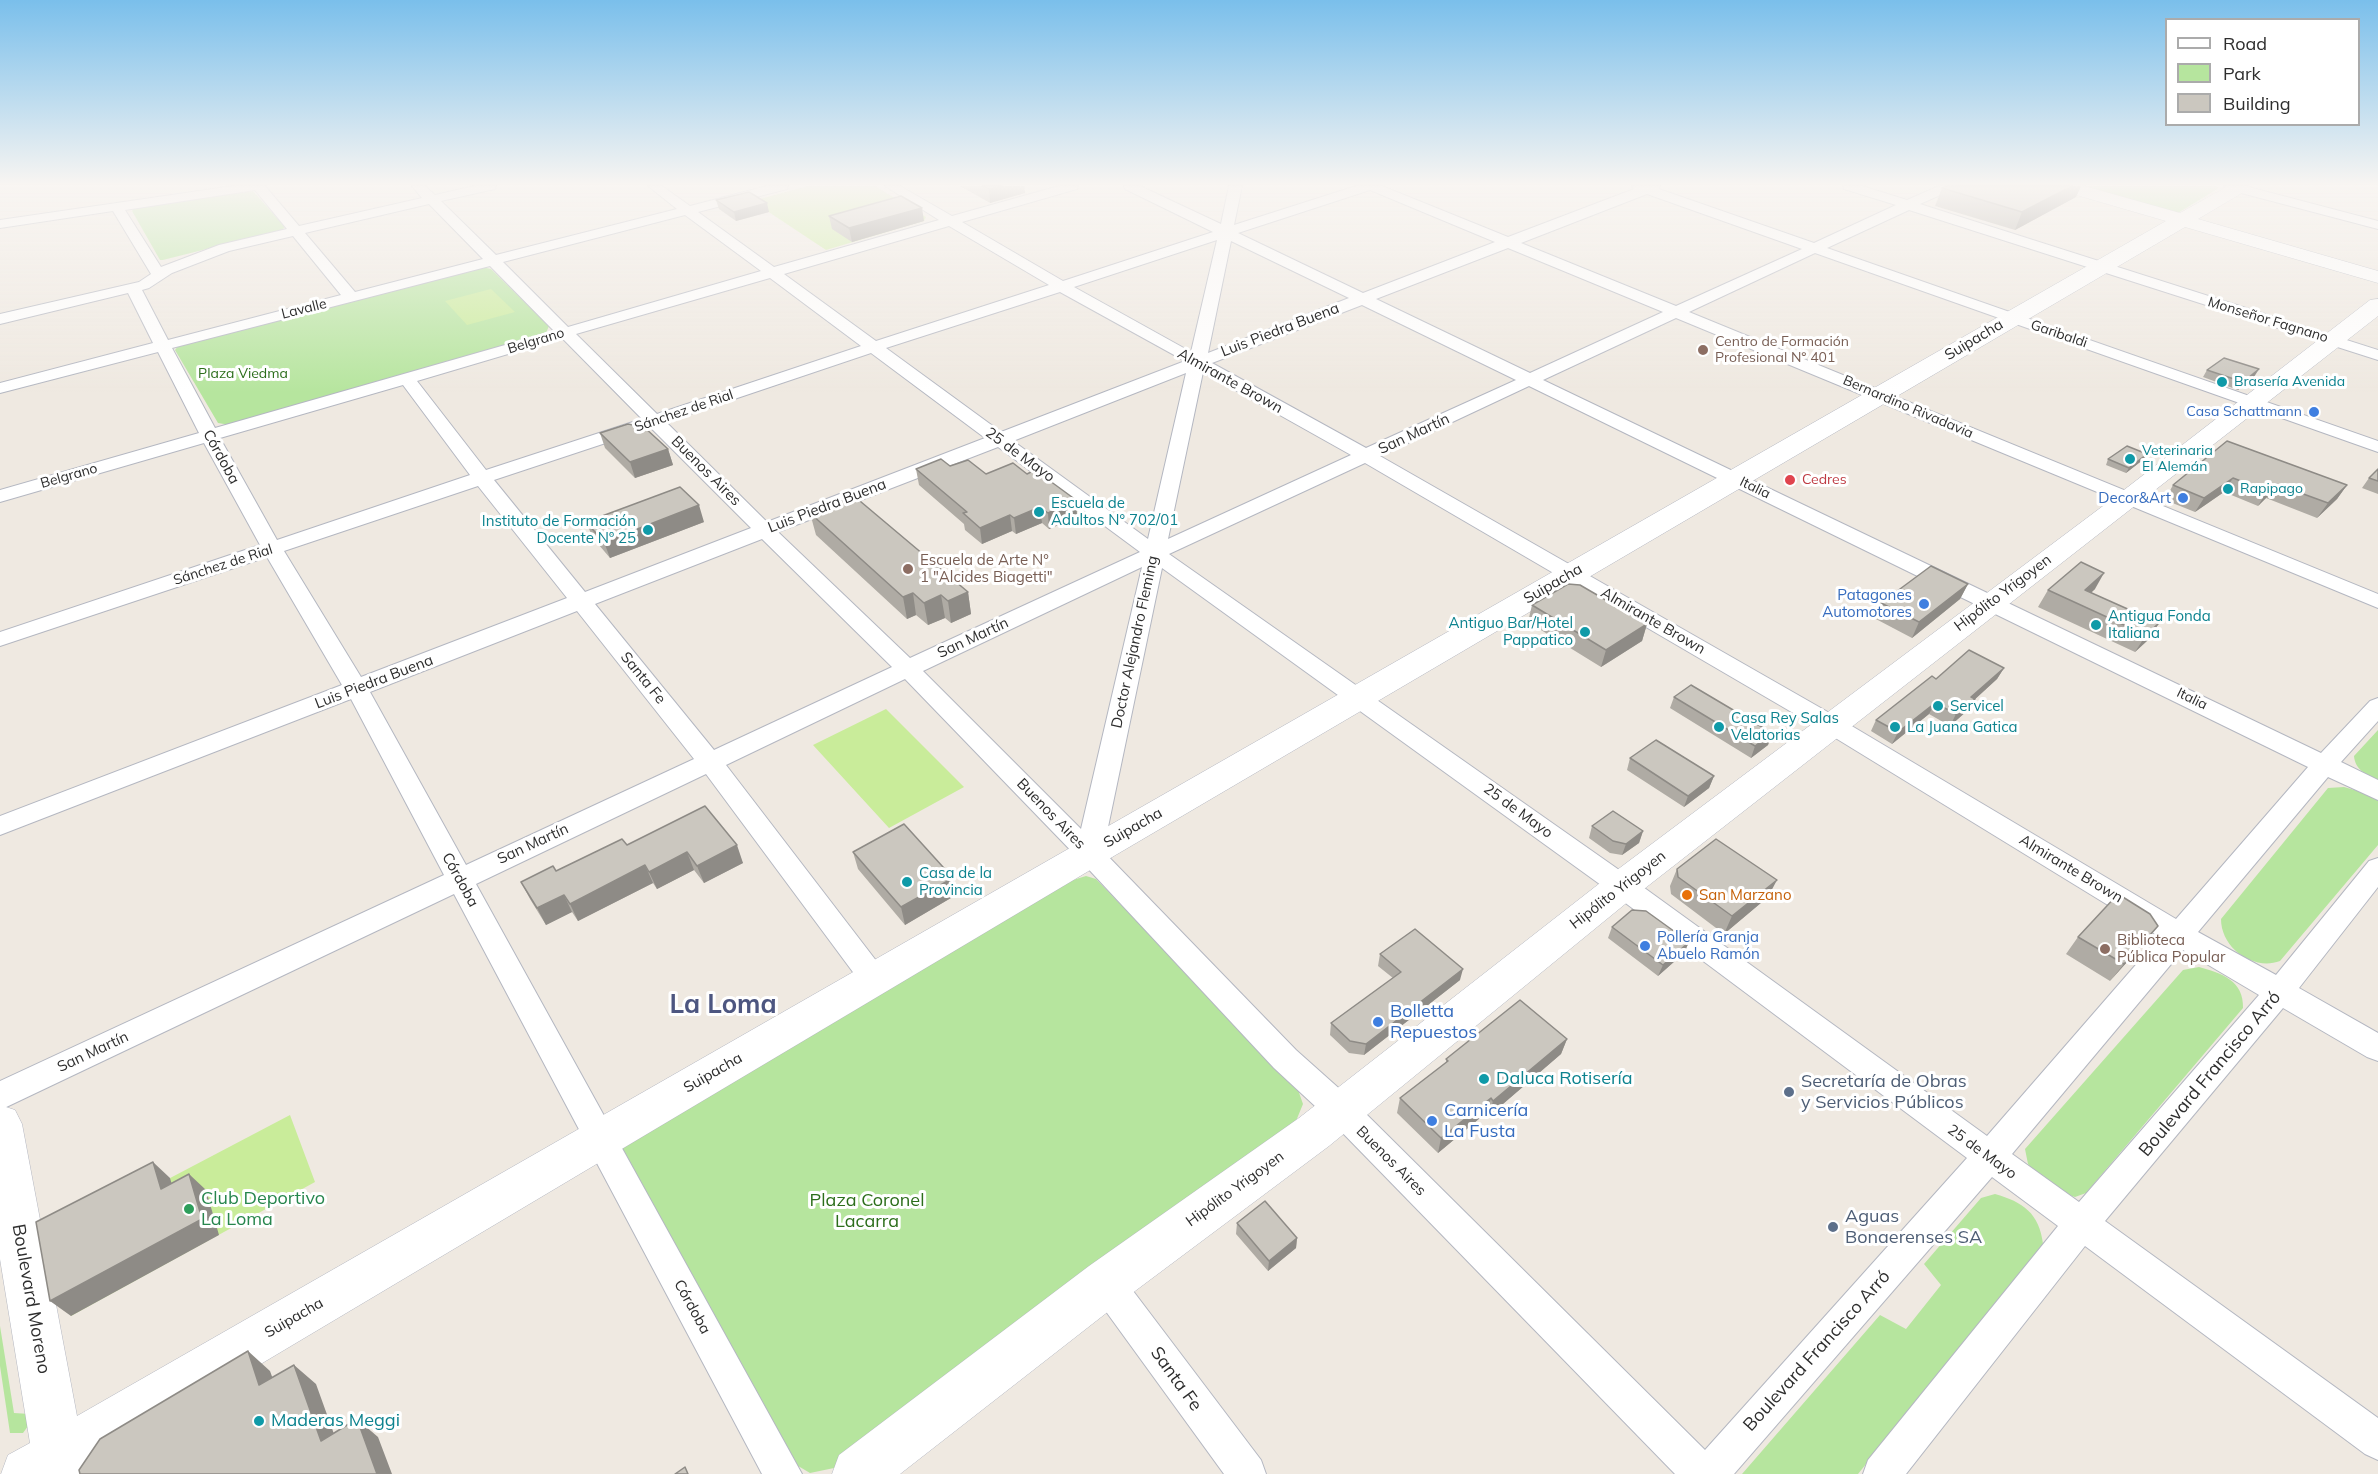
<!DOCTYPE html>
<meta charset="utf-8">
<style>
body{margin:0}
#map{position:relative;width:2378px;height:1474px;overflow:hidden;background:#efe9e1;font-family:Mulish,sans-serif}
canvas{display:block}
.legend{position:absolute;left:2165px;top:18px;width:195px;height:108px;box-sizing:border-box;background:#fff;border:2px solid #ababab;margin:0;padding:8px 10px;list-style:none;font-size:18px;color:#2e2e2e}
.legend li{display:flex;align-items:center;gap:12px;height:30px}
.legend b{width:30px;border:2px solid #ababab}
</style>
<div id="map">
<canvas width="2378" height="1474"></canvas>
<ul class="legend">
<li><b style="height:8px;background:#fff"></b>Road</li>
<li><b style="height:16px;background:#b6e59e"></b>Park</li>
<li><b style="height:16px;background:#cbc7bf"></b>Building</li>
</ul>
</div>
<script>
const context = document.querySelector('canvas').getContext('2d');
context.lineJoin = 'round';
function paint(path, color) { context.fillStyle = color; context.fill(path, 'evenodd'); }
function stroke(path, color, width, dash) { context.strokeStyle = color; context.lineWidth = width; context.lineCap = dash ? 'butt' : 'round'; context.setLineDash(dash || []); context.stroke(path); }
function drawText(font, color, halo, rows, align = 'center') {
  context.font = font + ' Mulish,sans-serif'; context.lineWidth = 6; context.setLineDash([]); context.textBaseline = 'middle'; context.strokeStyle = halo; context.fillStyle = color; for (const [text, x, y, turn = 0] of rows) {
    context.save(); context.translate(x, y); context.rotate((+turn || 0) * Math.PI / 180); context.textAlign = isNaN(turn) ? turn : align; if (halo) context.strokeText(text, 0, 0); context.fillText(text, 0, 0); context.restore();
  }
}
paint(new Path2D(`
 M2075 186H2216L2219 188 2178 213Z
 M253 191 285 227 282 230 163 260H160L132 211 134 208Z
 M482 267 491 269 549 326 546 333 541 335 230 425 218 423 175 350 179 345Z
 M2378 730V780C2367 775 2355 770 2354 756Z
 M2344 787 2365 793 2378 799V845L2280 961C2253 971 2221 948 2221 919L2328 788Z
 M1086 876 1096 879 1297 1087 1303 1104 1296 1121 834 1468 810 1473 788 1460 622 1158 623 1141 1073 880Z
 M2199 967C2222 973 2244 981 2243 1008L2086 1193 2075 1197 2060 1192 2038 1177 2028 1164 2025 1149 2183 970Z
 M1995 1194C2023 1202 2039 1213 2043 1244L1858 1474H1742L1880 1315 1906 1329 1941 1285 1924 1264 1981 1198Z
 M0 1326 14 1413 30 1414 31 1422 23 1433H10L0 1366Z`), '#b6e59e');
paint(new Path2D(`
 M808 186H875L926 217 924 221 826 250 752 201Z
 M491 289 515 312 467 325 445 301Z
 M886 709 964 787 889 828 813 745Z
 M290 1115 315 1182 71 1316 56 1238Z`), '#c9ec9a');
const street = new Path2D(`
 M233 186H265L299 226 422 198 412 186H425L435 195 474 186H496L495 189 441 201 496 255 677 209 648 186H662L690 206 767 186H788L787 189 698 212 774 267 939 220 885 186H900L952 216 1059 186H1078L1077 189 962 222 1063 281 1213 232 1125 189 1124 186H1140L1221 224 1229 186H1242L1234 225 1356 186H1382L1508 237 1634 189 1632 186H1660L1659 189 1814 243 1896 205 1844 189 1843 186H1862L1907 200 1939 186H1955L1954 189 1920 204 2378 350V360L1909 210 1827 248 2378 441V452L1815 253 1689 312 2378 594V608L1676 318 1543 380 2321 753 2370 701 2378 698V721L2341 762 2378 780V800L2328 777 2198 932 2276 975 2369 861 2378 858V887L2299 988 2378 1033V1061L2367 1057 2283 1008 2105 1221 2378 1418V1460L2365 1454 2085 1246 1906 1474H1863L1868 1460 2058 1226 1992 1177 1734 1474H1675L1330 1120 1274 1068 1080 860 905 679 726 765 884 971 888 979 884 987 874 991 864 987 706 774 476 884 802 1474H762L454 894 0 1110V1081L444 875 351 699 0 835V816L342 685 267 557 0 646V632L260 545 204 443 0 502V490L199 433 158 352 0 393V383L153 343 128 293 0 324V314L139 282 151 274 113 211 0 228V220ZM255 190 287 229 219 245 161 267 125 210ZM1370 190 1495 242 1363 293 1238 233ZM1647 194 1802 249 1676 306 1521 243ZM429 204 483 259 355 292 305 233ZM685 215 761 271 568 327 503 262ZM949 226 1049 285 876 341 784 274ZM293 236 341 295 168 340 142 290 149 288 172 273 229 251ZM1217 240 1191 352 1074 287ZM1231 241 1349 298 1208 353ZM1508 248 1663 312 1530 373 1376 299ZM490 266 554 331 215 428 172 348ZM770 278 861 346 657 414 576 334ZM1060 292 1185 361 1001 432 886 348ZM1362 305 1516 380 1366 448 1212 363ZM562 338 642 419 486 470 417 381ZM871 353 985 438 767 522 666 422ZM1203 372 1351 455 1168 539ZM1186 373 1148 539 1013 441ZM403 385 470 475 277 540 220 438ZM1529 386 2308 767 2176 919 1840 719 1380 456ZM651 428 751 528 585 592 494 480ZM998 447 1140 552 910 658 778 532ZM1365 463 1824 731 2160 937 1987 1136 1632 879 1169 554ZM478 486 567 598 361 677 284 551ZM762 539 892 667 714 750 595 604ZM1142 567 1081 829 923 671ZM1162 568 1612 893 1967 1158 1705 1450 1352 1100 1296 1050 1103 851ZM577 611 694 759 466 865 370 692ZM2183 950 2259 995 2079 1202 2012 1154Z
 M2224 186H2245L2378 221V229L2226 189Z
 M1106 1266 1118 1271 1261 1460 1266 1474H1224L1094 1295 1089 1283 1094 1271Z`);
const secondary = new Path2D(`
 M2056 186H2084L2180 213 2228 186H2250L2247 190 2198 219 2378 271V283L2185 227 1102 863 86 1468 87 1474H1L8 1455 30 1443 0 1259V1105L15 1110 22 1124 77 1416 2166 221 2059 190Z
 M2378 299V316L1635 896 1329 1146 1123 1300 900 1474H832L839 1455 1089 1266 1299 1118 1609 876 2111 500 2370 300Z`);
stroke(street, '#b4b7c1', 2);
stroke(secondary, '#b4b7c1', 1);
paint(street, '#fff');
paint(secondary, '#fff');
paint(new Path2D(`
 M960 186H1024L1025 193 990 203Z
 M1947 186H2081L2076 197 2015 230 1935 206 1942 188Z
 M716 200 769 212 736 221 719 209Z
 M829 216 924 221 852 242 832 229Z
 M2207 370 2254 377 2238 390 2203 377Z
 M600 433 668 449 673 465 635 478 605 448Z
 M2227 441 2347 485 2337 499 2317 518 2266 498 2258 506 2224 492 2195 512 2165 500 2173 485Z
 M2147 454 2144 459 2126 473 2106 465 2108 459Z
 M950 466 986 474H1027L1076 500 1077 517 1049 529 1042 523 1016 534 1012 531 982 544 965 530 964 524 919 485 916 469Z
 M2378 469V494L2362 488 2369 478Z
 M810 513 968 592 971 614 951 623 945 618 928 625 916 615 907 619 816 535Z
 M586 522H704L610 558 593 538Z
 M1968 584 1960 599 1912 638 1874 618 1881 603Z
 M2095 589 2091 593 2159 623 2148 640 2135 652 2038 607 2048 590Z
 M1532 605 1647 624 1642 641 1601 667 1528 622Z
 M2004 668 1997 679 1973 701 1968 710 1950 726 1929 714 1892 744 1871 731 1876 720 1936 679Z
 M1674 697 1772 733 1768 745 1751 758 1670 708Z
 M1630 758 1714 776 1709 788 1684 807 1627 770Z
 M705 806 743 863 704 883 694 870 657 889 653 883 578 921 572 912 546 925 530 899 521 882 556 871 627 845Z
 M1592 826 1643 831 1639 843 1622 855 1610 853 1589 838Z
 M853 852 953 878 956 895 905 925 858 869Z
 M1677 869 1768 897 1724 934 1671 894 1670 886Z
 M1612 927 1689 942 1684 953 1658 976 1608 938Z
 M2078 937 2144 943 2110 981 2066 954Z
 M1380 954 1460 980 1364 1055 1349 1053 1330 1035 1331 1023 1393 978 1378 966Z
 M1567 1039 1561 1054 1489 1116 1486 1113 1438 1153 1397 1113 1400 1098 1446 1063V1059Z
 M1237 1223 1297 1238 1296 1248 1268 1271 1236 1234Z`), '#afaba4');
paint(new Path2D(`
 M1002 186H1024L1025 193 990 203 989 189Z
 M2072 186H2081L2076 197 2015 230 2022 212Z
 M767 203 769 212 736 221 734 212Z
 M922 208 924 221 852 242 849 228Z
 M2259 369 2254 377 2238 390 2243 382Z
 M668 449 673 465 635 478 630 462Z
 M2147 454 2144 459 2126 473 2129 468Z
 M2233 478 2224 492 2195 512 2204 498Z
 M2276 484 2266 498 2258 506 2267 491Z
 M2347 485 2337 499 2317 518 2328 503Z
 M1076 500 1077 517 1049 529 1048 513Z
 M699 505 704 522 610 558 604 542Z
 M1040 507 1042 523 1016 534 1014 518Z
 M1010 515 1012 531 982 544 980 528Z
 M2104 573 2095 589 2078 604 2085 590Z
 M1968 584 1960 599 1912 638 1919 622Z
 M968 592 971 614 951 623 948 601Z
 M913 593 916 615 907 619 903 597Z
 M941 595 945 618 928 625 924 603Z
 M2159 623 2148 640 2135 652 2146 635Z
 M1647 624 1642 641 1601 667 1606 650Z
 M2004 668 1997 679 1973 701 1968 710 1950 726 1956 714 1971 697Z
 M1935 703 1929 714 1892 744 1898 732Z
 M1772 733 1768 745 1751 758 1755 746Z
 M1714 776 1709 788 1684 807 1688 796Z
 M1643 831 1639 843 1622 855 1626 844Z
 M737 845 743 863 704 883 697 866Z
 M687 852 694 870 657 889 649 872Z
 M645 865 653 883 578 921 570 904Z
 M953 878 956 895 905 925 901 907Z
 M1777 880 1768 897 1724 934 1732 916Z
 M564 895 572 912 546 925 537 908Z
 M2158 926 2144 943 2110 981 2124 964Z
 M1689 942 1684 953 1658 976 1663 965Z
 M1463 969 1460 980 1364 1055 1366 1044Z
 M1567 1039 1561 1054 1489 1116 1493 1101Z
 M1491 1098 1486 1113 1438 1153 1441 1138Z
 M153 1162 170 1178 178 1205 161 1189Z
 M189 1174 206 1190 219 1235 71 1316 50 1301Z
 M1297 1238 1296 1248 1268 1271 1269 1261Z
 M248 1351 270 1371 282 1404 259 1385Z
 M294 1365 316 1384 343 1459 321 1441Z
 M357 1419 378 1437 392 1474H377Z`), '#8e8b86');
const building = new Path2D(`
 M982 186H1002L989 189Z
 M1947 186H2072L2022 212 1942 188Z
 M749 192 767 203 734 212 716 200Z
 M901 196 922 208 849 228 829 216Z
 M2224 358 2259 369 2243 382 2207 370Z
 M628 424 644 427 668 449 630 462 600 433Z
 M2227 441 2347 485 2328 503 2276 484 2267 491 2233 478 2204 498 2173 485Z
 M2127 446 2147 454 2129 468 2108 459Z
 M941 459 950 466 968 460 986 474 1013 463 1027 474 1035 470 1076 500 1048 513 1040 507 1014 518 1010 515 980 528 963 513 967 512 916 469Z
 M2378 469V481L2369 478Z
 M680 487 699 505 604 542 586 522Z
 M854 496 968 592 948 601 941 595 924 603 913 593 903 597 810 513Z
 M2081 562 2104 573 2085 590 2159 623 2146 635 2048 590Z
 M1931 566 1968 584 1919 622 1881 603Z
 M1568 584 1580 585 1647 624 1606 650 1532 605Z
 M1969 650 2004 668 1971 697 1975 699 1956 714 1935 703 1898 732 1876 720 1932 676 1936 679Z
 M1691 685 1772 733 1755 746 1674 697Z
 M1656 740 1714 776 1688 796 1630 758Z
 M705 806 737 845 697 866 687 852 649 872 645 865 570 904 564 895 537 908 521 882 553 866 556 871 622 839 627 845Z
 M1613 811 1643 831 1626 844 1613 841 1592 826Z
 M904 824 953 878 901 907 853 852Z
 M1716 839 1777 880 1732 916 1678 877 1677 869Z
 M2118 894 2150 914 2158 926 2124 964 2078 937Z
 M1632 910 1646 911 1689 942 1663 965 1612 927Z
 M1415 929 1463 969 1366 1044 1350 1041 1331 1023 1401 972 1380 954Z
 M1520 1000 1567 1039 1493 1101 1491 1098 1441 1138 1400 1098 1448 1061 1446 1059Z
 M153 1162 161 1189 189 1174 202 1219 50 1301 36 1222Z
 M1265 1201 1297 1238 1269 1261 1237 1223Z
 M248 1351 259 1385 294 1365 321 1441 357 1419 377 1474H80L79 1470 100 1439Z
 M685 1467 688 1474H675Z`);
paint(building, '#cbc7bf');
stroke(building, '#8e8b86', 1.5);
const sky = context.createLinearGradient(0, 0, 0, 392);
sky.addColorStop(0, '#7abfeb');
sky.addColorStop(0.47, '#f8f5f2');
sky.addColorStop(1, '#f8f5f200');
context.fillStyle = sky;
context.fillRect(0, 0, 2378, 392);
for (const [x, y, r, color] of [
 [1703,350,6,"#8d6e63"],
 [2222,382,6,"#0f9aa8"],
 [2314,412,6,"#3f7fe0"],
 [2130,459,6,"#0f9aa8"],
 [1790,480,6,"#e0444e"],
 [2228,489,6,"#0f9aa8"],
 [2183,498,6,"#3f7fe0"],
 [1039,512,6,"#0f9aa8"],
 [648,530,6,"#0f9aa8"],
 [908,569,6,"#8d6e63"],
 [1924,604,6,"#3f7fe0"],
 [2096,625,6,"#0f9aa8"],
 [1585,632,6,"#0f9aa8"],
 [1938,706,6,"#0f9aa8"],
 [1719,727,6,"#0f9aa8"],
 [1895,727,6,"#0f9aa8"],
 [907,882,6,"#0f9aa8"],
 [1687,895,6,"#e8710a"],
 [1645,946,6,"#3f7fe0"],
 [2105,949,6,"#8d6e63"],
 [1378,1022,6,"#3f7fe0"],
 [1484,1079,6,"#0f9aa8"],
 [1789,1092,6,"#5c6f8a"],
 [1432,1121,6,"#3f7fe0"],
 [189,1209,6,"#2e9e5b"],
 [1833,1227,6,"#5c6f8a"],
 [259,1421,6,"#0f9aa8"]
]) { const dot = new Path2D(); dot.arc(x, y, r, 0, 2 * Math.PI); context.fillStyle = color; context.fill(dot); stroke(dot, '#fff', 2); }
drawText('14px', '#2e2e2e', '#fff', [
 ["Lavalle",304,309,-14],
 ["Monseñor Fagnano",2268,320,17],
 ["Garibaldi",2059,334,19],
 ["Belgrano",536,341,-17],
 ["Bernardino Rivadavia",1908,407,23],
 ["Sánchez de Rial",684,411,-19],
 ["Belgrano",69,476,-16],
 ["Italia",1755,488,26],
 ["Sánchez de Rial",223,565,-18],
 ["Italia",2192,699,26]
]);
drawText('14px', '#785e54', '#fff', [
 ["Centro de Formación",1715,342],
 ["Profesional N° 401",1715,358]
], 'left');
drawText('14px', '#2c6e1b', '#fff', [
 ["Plaza Viedma",243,374]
]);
drawText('14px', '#0d838f', '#fff', [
 ["Brasería Avenida",2234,382],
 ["Veterinaria",2142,451],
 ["El Alemán",2142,467],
 ["Rapipago",2240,489]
], 'left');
drawText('14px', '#366cbe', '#fff', [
 ["Casa Schattmann",2302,412]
], 'right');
drawText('14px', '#be3a42', '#fff', [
 ["Cedres",1802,480]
], 'left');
drawText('15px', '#2e2e2e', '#fff', [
 ["Luis Piedra Buena",1280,330,-21],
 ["Suipacha",1974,340,-31],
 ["Almirante Brown",1230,381,29],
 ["San Martín",1414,434,-25],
 ["25 de Mayo",1020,455,36],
 ["Córdoba",221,457,61],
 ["Buenos Aires",706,471,45],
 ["Luis Piedra Buena",827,506,-21],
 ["Suipacha",1553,584,-30],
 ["Hipólito Yrigoyen",2003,593,-37],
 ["Almirante Brown",1653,621,30],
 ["San Martín",973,638,-25],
 ["Doctor Alejandro Fleming",1135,642,-78],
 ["Santa Fe",643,678,51],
 ["Luis Piedra Buena",374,682,-21],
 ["25 de Mayo",1518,811,36],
 ["Buenos Aires",1051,814,46],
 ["Suipacha",1133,828,-30],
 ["San Martín",533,844,-25],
 ["Almirante Brown",2071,869,31],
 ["Córdoba",460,880,61],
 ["Hipólito Yrigoyen",1618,890,-38],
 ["San Martín",93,1052,-25],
 ["Suipacha",713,1073,-30],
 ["25 de Mayo",1982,1152,36],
 ["Buenos Aires",1391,1161,45],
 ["Hipólito Yrigoyen",1235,1189,-36],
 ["Córdoba",692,1307,61],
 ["Suipacha",294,1318,-30]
]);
drawText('15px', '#366cbe', '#fff', [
 ["Decor&Art",2171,498],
 ["Patagones",1912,595],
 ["Automotores",1912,612],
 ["Pollería Granja",1657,937,"left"],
 ["Abuelo Ramón",1657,954,"left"]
], 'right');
drawText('15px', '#0d838f', '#fff', [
 ["Escuela de",1051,503],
 ["Adultos N° 702/01",1051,520],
 ["Instituto de Formación",636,521,"right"],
 ["Docente Nº 25",636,538,"right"],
 ["Antigua Fonda",2108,616],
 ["Italiana",2108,633],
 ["Antiguo Bar/Hotel",1573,623,"right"],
 ["Pappatico",1573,640,"right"],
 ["Servicel",1950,706],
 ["Casa Rey Salas",1731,718],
 ["Velatorias",1731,735],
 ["La Juana Gatica",1907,727],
 ["Casa de la",919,873],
 ["Provincia",919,890]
], 'left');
drawText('15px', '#785e54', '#fff', [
 ["Escuela de Arte N°",920,560],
 ["1 \"Alcides Biagetti\"",920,577],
 ["Biblioteca",2117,940],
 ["Pública Popular",2117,957]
], 'left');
drawText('15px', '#c56008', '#fff', [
 ["San Marzano",1699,895]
], 'left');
drawText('18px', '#366cbe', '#fff', [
 ["Bolletta",1390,1012],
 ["Repuestos",1390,1033],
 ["Carnicería",1444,1111],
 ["La Fusta",1444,1132]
], 'left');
drawText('18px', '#2e2e2e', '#fff', [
 ["Boulevard Francisco Arró",2210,1074,-50],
 ["Boulevard Moreno",31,1299,80],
 ["Boulevard Francisco Arró",1817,1351,-48],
 ["Santa Fe",1176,1379,54]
]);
drawText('18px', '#0d838f', '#fff', [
 ["Daluca Rotisería",1496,1079],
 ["Maderas Meggi",271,1421]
], 'left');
drawText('18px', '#4e5e75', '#fff', [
 ["Secretaría de Obras",1801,1082],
 ["y Servicios Públicos",1801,1103],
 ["Aguas",1845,1217],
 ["Bonaerenses SA",1845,1238]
], 'left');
drawText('18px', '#27864d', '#fff', [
 ["Club Deportivo",201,1199],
 ["La Loma",201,1220]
], 'left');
drawText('18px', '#2c6e1b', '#fff', [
 ["Plaza Coronel",867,1201],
 ["Lacarra",867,1222]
]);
drawText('bold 26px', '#4d5680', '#fff', [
 ["La Loma",723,1005]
]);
</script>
